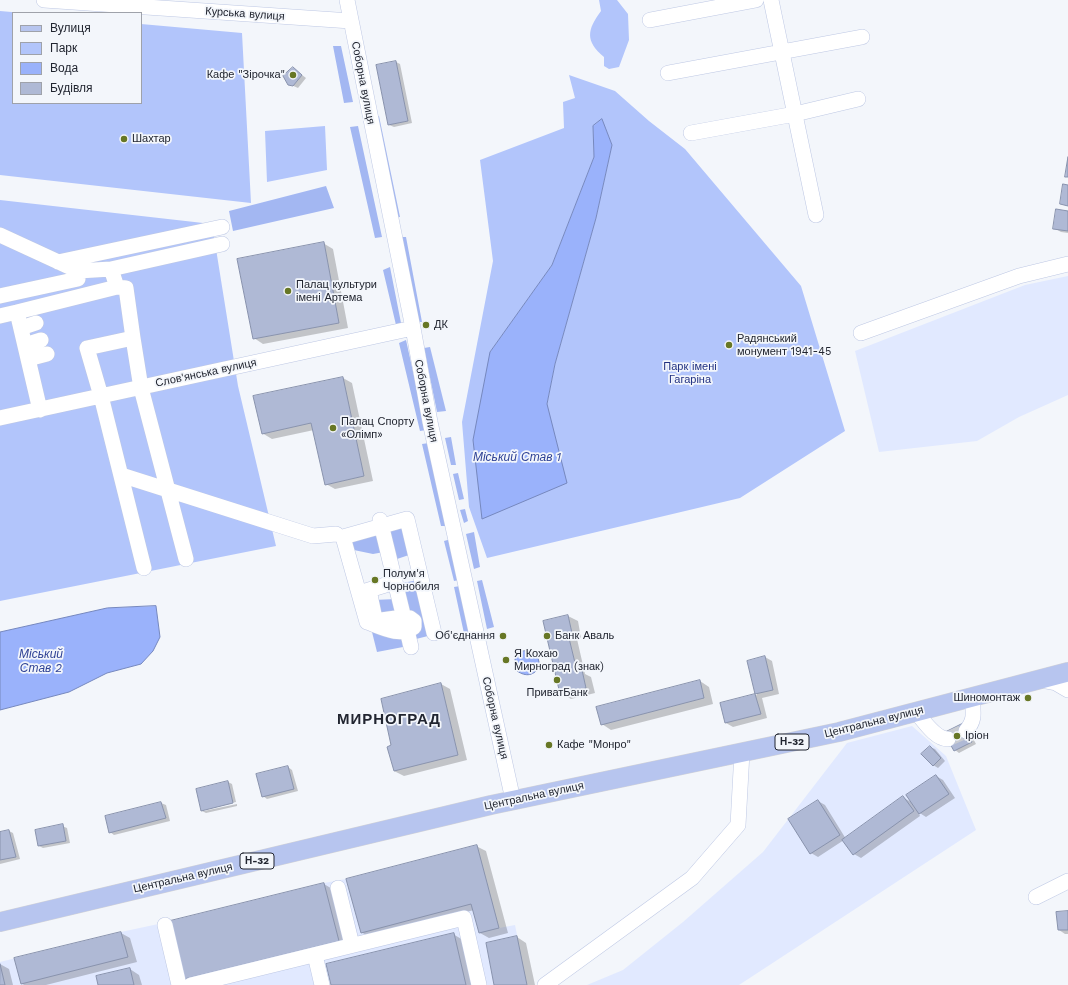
<!DOCTYPE html>
<meta charset="utf-8">
<style>
body{margin:0}
#map{position:relative;width:1068px;height:985px;overflow:hidden;background:#f3f6fb;font-family:"Work Sans",sans-serif}
canvas{display:block}
.legend{position:absolute;left:12px;top:12px;width:130px;height:92px;box-sizing:border-box;background:#f3f6fb;border:1px solid #9fa2aa;margin:0;padding:5px 7px;list-style:none;font-size:12px;color:#212530}
.legend li{display:flex;align-items:center;gap:8px;height:20px}
.legend b{width:20px;border:1px solid #9fa2aa}
</style>
<div id="map">
<canvas width="1068" height="985"></canvas>
<ul class="legend">
<li><b style="height:5px;background:#b7c5ef"></b>Вулиця</li>
<li><b style="height:11px;background:#b2c5fb"></b>Парк</li>
<li><b style="height:11px;background:#9ab2fb"></b>Вода</li>
<li><b style="height:11px;background:#afb9d5"></b>Будівля</li>
</ul>
</div>
<script>
const context = document.querySelector('canvas').getContext('2d');
context.lineJoin = 'round';
function paint(path, color) { context.fillStyle = color; context.fill(path, 'evenodd'); }
function stroke(path, color, width, dash) { context.strokeStyle = color; context.lineWidth = width; context.lineCap = dash ? 'butt' : 'round'; context.setLineDash(dash || []); context.stroke(path); }
function drawText(font, color, halo, rows, align = 'center') {
  context.font = font + ' "Work Sans",sans-serif'; context.lineWidth = 3.5; context.setLineDash([]); context.textBaseline = 'middle'; context.strokeStyle = halo; context.fillStyle = color; for (const [text, x, y, turn = 0] of rows) {
    context.save(); context.translate(x, y); context.rotate((+turn || 0) * Math.PI / 180); context.textAlign = isNaN(turn) ? turn : align; if (halo) context.strokeText(text, 0, 0); context.fillText(text, 0, 0); context.restore();
  }
}
paint(new Path2D(`
 M1068 276V395L1019 417 977 441 879 452 855 351 1025 285Z
 M912 726 946 756 976 830 739 985H587L623 970 683 922 763 852 847 743Z
 M477 845 499 928 515 925 527 985H0V962L121 932 163 923 324 883 346 879Z`), '#e1e9ff');
paint(new Path2D(`
 M599 0H617L628 14 629 40 619 67 609 69 604 66V57C585 41 587 30 601 11Z
 M0 11 23 13H13V103H141V24L242 33 251 203 0 175Z
 M569 75 615 91 649 121 685 149 801 286 845 431 740 498 487 558 469 507 462 422 493 261 480 160 564 128 563 102 575 98ZM602 120 612 145 596 218 555 364 547 404 490 352 552 265 594 157 593 126Z
 M325 126 327 170 267 182 265 131Z
 M0 200 212 224 238 386 276 546 0 601Z`), '#b2c5fb');
paint(new Path2D(`
 M333 46H341L353 102 344 103Z
 M379 116 400 217 393 218 372 118Z
 M358 126 382 237 375 238 350 127Z
 M326 186 334 208 233 231 229 211Z
 M400 237H406L422 322H418Z
 M390 267 401 323 396 325 383 270Z
 M406 340 426 430 420 431 399 343Z
 M430 347 446 411 437 412 424 348Z
 M451 437 456 465H451L445 438Z
 M429 443 448 526H441L422 444Z
 M458 473 464 499 459 500 453 474Z
 M465 509 468 521 464 523 460 510Z
 M404 525 412 554 394 560 387 532Z
 M381 531 384 552 373 554 349 549V539Z
 M474 532 480 567 474 569 466 534Z
 M451 539 459 580 454 581 444 541Z
 M419 580 432 635 416 639 402 583Z
 M482 580 494 627 487 629 477 581Z
 M460 586 473 636 465 638 454 587Z
 M396 599 399 613 377 617 374 600Z
 M371 628 401 636 403 647 377 652Z`), '#a3b7f2');
const water = new Path2D(`
 M602 119 612 145 596 218 555 364 547 404 567 483 482 519 473 440 490 352 552 265 594 157 593 126Z
 M156 606 160 637 153 651 141 664 107 673 69 692 0 710V632L107 608Z
 M531 650 537 654 540 666C534 676 526 677 517 671L515 659 519 652Z`);
paint(water, '#9ab2fb');
stroke(water, '#7688be', 1);
paint(new Path2D(`
 M396 62 400 64 412 123 394 127 389 125Z
 M293 68 306 78 298 88 289 84Z
 M1068 212V233L1061 232 1054 228Z
 M323 243 333 249 348 328 263 344 254 338Z
 M343 378 352 383 373 481 335 489 326 484 314 430 272 439 262 433Z
 M568 616 578 621 581 638 577 639 585 674 591 677 595 693 571 699 561 693Z
 M765 657 772 661 779 694 762 698 767 718 733 727 726 723 721 704 757 695 749 661Z
 M700 681 709 687 713 704 611 730 602 724Z
 M441 684 450 689 467 760 404 776 394 771Z
 M967 727 976 744 959 753 955 750Z
 M930 747 935 749 945 761 938 768 933 765Z
 M288 767 292 770 298 791 267 799 263 796Z
 M936 776 943 780 955 798 926 817 918 812 920 816 861 858 854 854 844 840 818 857 811 853 818 801 825 805 846 839 904 798 913 803Z
 M228 782 232 784 236 802 204 809V811L237 804V806L206 813 202 811Z
 M161 803 166 805 170 821 114 835 110 832Z
 M62 826 67 828 70 843 43 848 39 846Z
 M9 831 13 833 20 859 0 864V833Z
 M476 846 486 851 508 933 489 938 480 933 474 910 371 938 361 932Z
 M324 884 334 890 348 946 191 985 181 979Z
 M1068 912V934H1065L1059 930Z
 M121 933 130 938 137 962 46 985H24L21 983Z
 M453 934 463 940 474 985H332Z
 M517 937 526 943 535 985H495Z
 M0 964 9 969 13 985H0Z
 M130 969 139 975 142 985H99Z`), '#0003');
const building = new Path2D(`
 M396 61 408 121 388 125 376 65Z
 M293 67 302 75 293 86 288 85 283 76Z
 M1068 157V177H1065Z
 M1063 184 1068 185V206L1060 204Z
 M1056 209 1068 211V231L1053 229Z
 M324 242 339 323 253 339 237 259Z
 M343 377 364 476 325 485 311 423 262 434 253 396Z
 M568 615 572 633 568 634 577 671 582 670 586 688 560 694 543 621Z
 M765 656 773 690 755 694 747 661Z
 M700 680 704 698 601 725 596 707Z
 M441 683 458 755 394 771 387 747 391 745 381 699Z
 M755 694 761 714 725 723 720 703Z
 M962 724 972 742 954 751 944 733Z
 M930 746 941 758 933 766 921 754Z
 M288 766 294 789 262 797 256 774Z
 M936 775 949 794 919 814 906 795Z
 M228 781 233 803 201 811 196 789Z
 M903 796 914 811 853 855 842 840Z
 M818 800 840 835 810 854 788 819Z
 M161 802 166 818 109 833 105 816Z
 M63 824 66 841 38 846 35 830Z
 M9 830 16 857 0 860V832Z
 M477 845 499 928 479 933 471 904 361 933 346 879Z
 M324 883 339 941 180 980 166 922Z
 M1068 911V930H1058L1056 912Z
 M121 932 128 957 21 984 14 958Z
 M454 933 466 985H331L326 964Z
 M517 936 527 985H494L486 943Z
 M0 964 5 985H0Z
 M130 968 134 985H98L96 976Z`);
paint(building, '#afb9d5');
stroke(building, '#8993ad', 1);
stroke(new Path2D(`
 M948 739 966 731`), '#c9ccd2', 15, [15, 8]);
const minor = new Path2D(`
 M44 0 351 21
 M347 0 413 328 430 422 513 800
 M771 0 816 215
 M650 20 756 0
 M668 73 862 37
 M691 133 795 114 858 99
 M0 235 78 271 111 269
 M58 262 222 227
 M0 296 78 279
 M0 316 17 312
 M21 328 36 323
 M861 333 1019 276 1068 264
 M133 338 141 388 186 559
 M25 345 41 340
 M28 359 47 354
 M40 410 17 312 117 287
 M0 418 413 328
 M121 475 313 536 336 534
 M380 520 411 647
 M144 568 101 396 87 348 133 338 126 288 117 287 111 269 222 244
 M369 590 395 582
 M359 593 369 590 374 614
 M367 622 403 617 410 618 414 621V627C400 638 381 627 367 622L343 537 407 519 434 633
 M1040 680 1056 683 1068 690
 M916 712C924 721 935 739 948 739
 M966 731C976 719 973 712 972 697
 M338 888 352 945
 M1036 897 1068 881
 M165 925 179 985
 M315 955 322 985
 M191 985 464 918 479 985
 M545 985 692 878 738 825 742 752`);
const major = new Path2D(`
 M0 922 491 805 839 732 1068 672`);
stroke(minor, '#bec8e4', 16);
stroke(major, '#d3d3d6', 20);
stroke(minor, '#fff', 15);
stroke(major, '#b7c5ef', 19);
for (const [x, y, r, color] of [
 [293,75,4,"#677725"],
 [124,139,4,"#677725"],
 [288,291,4,"#677725"],
 [426,325,4,"#677725"],
 [729,345,4,"#677725"],
 [333,428,4,"#677725"],
 [375,580,4,"#677725"],
 [503,636,4,"#677725"],
 [547,636,4,"#677725"],
 [506,660,4,"#677725"],
 [557,680,4,"#677725"],
 [1028,698,4,"#677725"],
 [957,736,4,"#677725"],
 [549,745,4,"#677725"]
]) { const dot = new Path2D(); dot.arc(x, y, r, 0, 2 * Math.PI); context.fillStyle = color; context.fill(dot); stroke(dot, '#f3f6fb', 1.5); }
for (const [x, y, w] of [
 [792,742,34],
 [257,861,34]
]) { const box = new Path2D(); box.roundRect(x - w / 2, y - 8, w, 16, 3); context.fillStyle = '#f3f6fb'; context.fill(box); stroke(box, '#212530', 1); }
drawText('bold 10px', '#212530', null, [
 ["Н-32",792,742],
 ["Н-32",257,861]
]);
drawText('11px', '#212530', '#f3f6fb', [
 ["Курська вулиця",245,14,4],
 ["Соборна вулиця",363,83,79],
 ["Слов'янська вулиця",206,373,-12],
 ["Соборна вулиця",426,401,79],
 ["Соборна вулиця",495,718,77],
 ["Центральна вулиця",874,722,-14],
 ["Центральна вулиця",534,796,-12],
 ["Центральна вулиця",183,878,-13]
]);
drawText('11px', '#212530', '#f3f6fb', [
 ["Кафе \"Зірочка\"",285,75,"right"],
 ["Шахтар",132,139],
 ["Палац культури",296,285],
 ["імені Артема",296,298],
 ["ДК",434,325],
 ["Радянський",737,339],
 ["монумент 1941-45",737,352],
 ["Палац Спорту",341,422],
 ["«Олімп»",341,435],
 ["Полум'я",383,574],
 ["Чорнобиля",383,587],
 ["Об'єднання",495,636,"right"],
 ["Банк Аваль",555,636],
 ["Я Кохаю",514,654],
 ["Мирноград (знак)",514,667],
 ["ПриватБанк",557,693,"center"],
 ["Шиномонтаж",1020,698,"right"],
 ["Іріон",965,736],
 ["Кафе \"Монро\"",557,745]
], 'left');
drawText('11px', '#213182', '#f3f6fb', [
 ["Парк імені",690,367],
 ["Гагаріна",690,380]
]);
drawText('italic 12px', '#304396', '#f3f6fb', [
 ["Міський Став 1",517,457],
 ["Міський",41,654],
 ["Став 2",41,668]
]);
context.letterSpacing = '1px';
drawText('bold 15px', '#212530', '#f3f6fb', [
 ["МИРНОГРАД",389,720]
]);
context.letterSpacing = '0px';
</script>
